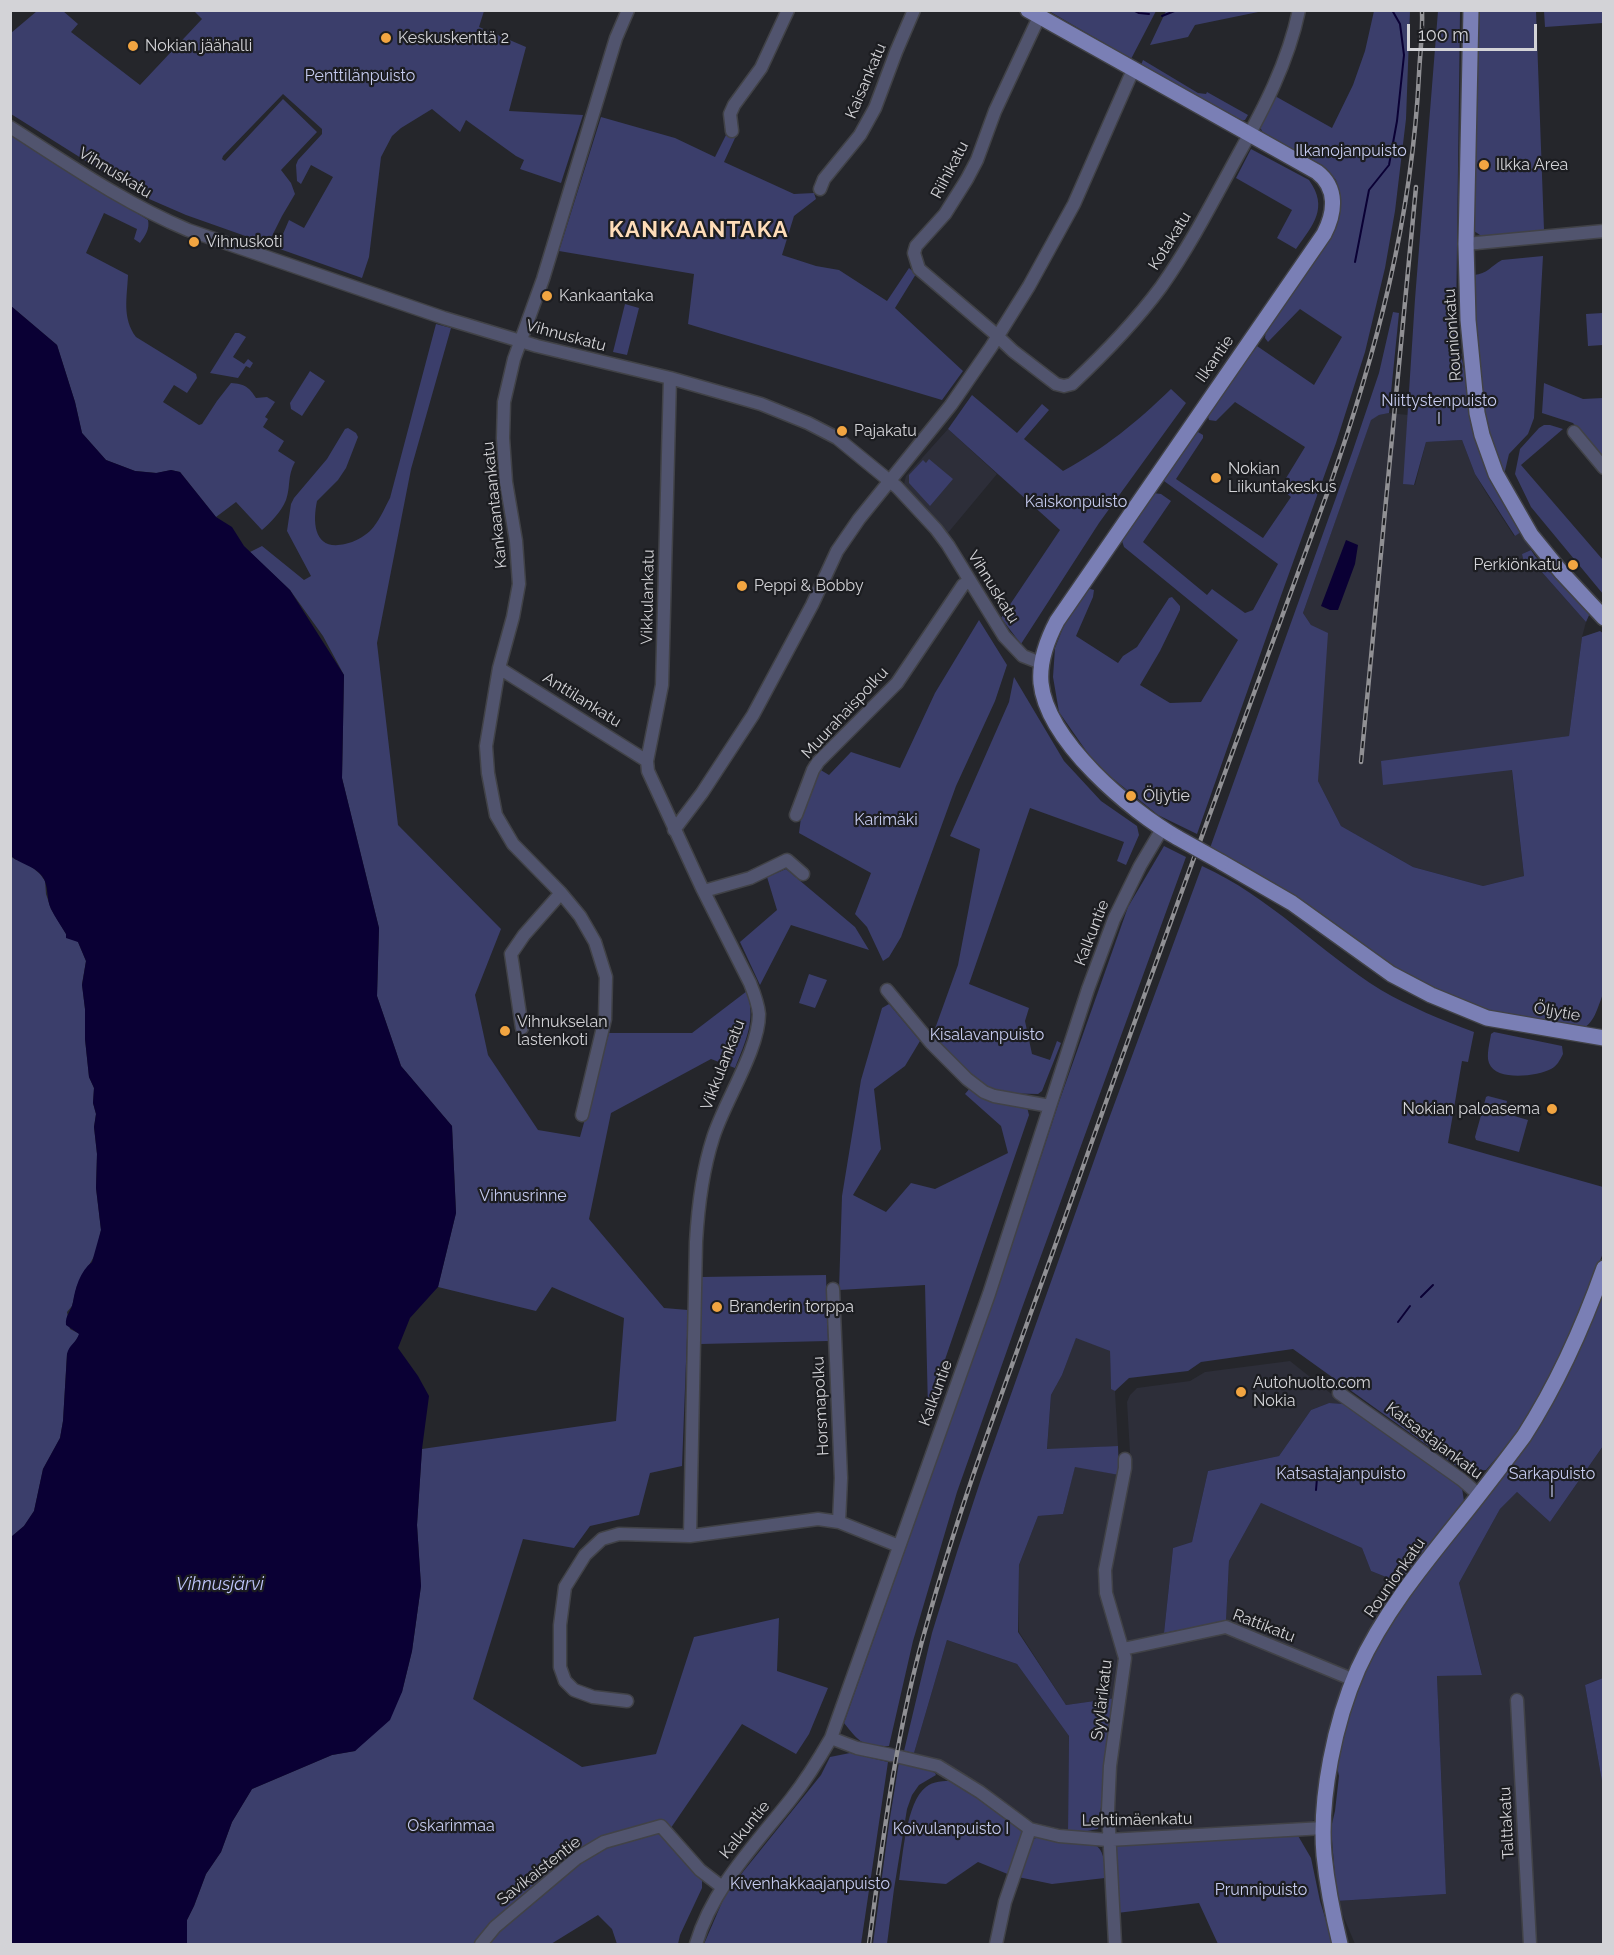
<!DOCTYPE html>
<meta charset="utf-8">
<style>
body{margin:0}
#map{position:relative;width:1614px;height:1955px;overflow:hidden;background:#25262b;font-family:Raleway,sans-serif}
canvas{display:block}
.frame{position:absolute;inset:0;border:12px solid #d3d3d7;pointer-events:none}
.scale{position:absolute;left:1407px;top:24px;width:130px;height:27px;box-sizing:border-box;border:3px solid #d3d3d7;border-top:0;padding-left:8px;font-size:18px;line-height:21px;white-space:nowrap;color:#d3d3d7;-webkit-text-stroke:4px #1c1d21;paint-order:stroke}
</style>
<div id="map">
<canvas width="1614" height="1955"></canvas>
<div class="frame"></div>
<div class="scale">100 m</div>
</div>
<script>
const context = document.querySelector('canvas').getContext('2d');
context.lineJoin = 'round';
function paint(path, color) { context.fillStyle = color; context.fill(path, 'evenodd'); }
function stroke(path, color, width, dash) { context.strokeStyle = color; context.lineWidth = width; context.lineCap = dash ? 'butt' : 'round'; context.setLineDash(dash || []); context.stroke(path); }
function drawText(font, color, halo, rows, align = 'center') {
  context.font = font + ' Raleway,sans-serif'; context.lineWidth = 4.5; context.setLineDash([]); context.textBaseline = 'middle'; context.strokeStyle = halo; context.fillStyle = color; for (const [text, x, y, turn = 0] of rows) {
    context.save(); context.translate(x, y); context.rotate((+turn || 0) * Math.PI / 180); context.textAlign = isNaN(turn) ? turn : align; if (halo) context.strokeText(text, 0, 0); context.fillText(text, 0, 0); context.restore();
  }
}
paint(new Path2D(`
 M1389 413 1408 415 1404 484 1415 485 1426 442 1462 440 1475 474 1485 491 1514 536 1521 532 1531 550 1522 554 1540 570 1586 622 1582 637 1569 736 1509 746 1524 876 1483 886 1413 867 1341 826 1318 781 1311 625 1303 613 1371 419 1379 415Z
 M948 429 997 474 947 534 904 484 906 476Z
 M1076 1337 1110 1351 1111 1388 1115 1391 1118 1446 1047 1450 1051 1395 1062 1375Z
 M1290 1361 1344 1404 1329 1403 1311 1410 1279 1456 1208 1471 1192 1542 1173 1548 1164 1633 1129 1642 1127 1641 1111 1593 1110 1584 1112 1555 1131 1470 1127 1402 1130 1395 1137 1388 1190 1381 1205 1372Z
 M1603 1446V1678L1585 1685 1603 1787V1944H1355L1337 1901 1446 1894 1437 1676 1482 1674 1459 1583 1500 1509 1517 1492 1550 1522Z
 M1075 1466 1119 1475 1102 1556 1121 1657 1116 1698 1066 1705 1019 1632V1565L1038 1516 1063 1514Z
 M1261 1503 1362 1548 1371 1571 1396 1581 1395 1595 1318 1813 1314 1820 1307 1824 1121 1833 1113 1825 1116 1764 1129 1660 1132 1655 1136 1652 1221 1635 1226 1621 1229 1561Z
 M947 1640 1017 1664 1069 1736 1068 1831 1033 1822 978 1782 938 1760 914 1753Z`), '#2d2e39');
paint(new Path2D(`
 M37 11H63L78 24 71 32 140 85 202 19 194 11H484L479 27 526 47 509 111 583 115 561 183 520 169 524 160 516 156 466 120 460 132 432 109 401 128 392 136 381 157 369 257 362 278 277 248 289 220 304 228 333 177 311 165 301 184 297 181 296 165 298 160 322 134V129L283 94 223 156 222 159 225 161 283 99 317 132 281 170 291 183 295 194 282 216 268 244 186 215 140 195 11 114V33Z
 M1049 11H1156L1131 59Z
 M1166 11V10L1263 11 1195 25 1188 37 1150 45Z
 M1374 11H1410L1406 119 1395 211 1385 268 1365 352 1336 443 1278 604 1197 834 1158 815 1096 765 1059 712 1053 677 1055 648 1066 620 1087 588 1094 590 1093 597 1076 636 1118 663 1123 656 1137 647 1169 598 1172 597 1180 606V610L1160 651 1140 685 1170 703 1201 702 1238 640 1124 547 1122 541 1124 534 1153 493 1161 494 1171 501 1143 542 1207 595 1212 589 1245 613 1253 610 1278 564 1164 481V476L1194 433 1198 432 1203 435V438L1176 479 1263 538 1291 497 1280 488 1305 447 1235 402 1216 421 1209 420 1207 413 1253 348 1257 346 1314 385 1342 337 1300 309 1268 342 1265 338 1266 329 1334 231 1341 204 1336 180 1322 165 1263 133 1259 125 1275 96 1332 128 1353 85 1365 51Z
 M1438 11H1460L1456 324 1476 439 1521 532 1515 536 1475 474 1462 440 1426 442 1414 485 1403 484 1415 299Z
 M1479 11H1536L1544 230 1483 237 1474 231Z
 M1544 11H1603V23L1545 27Z
 M1143 60 1198 93 1206 94 1207 92 1248 115 1245 120 1240 121 1141 65Z
 M601 117 675 138 715 157 726 135 735 138 724 162 794 194 814 193 816 199 794 216 782 255 816 266 839 270 887 301 909 268 916 274 895 308 963 371 942 400 688 324 694 274 559 251Z
 M10 134 148 220C150 229 145 236 140 243L134 239 137 229 104 213 86 253 128 275C127 298 122 318 136 337L196 374 197 378 187 393 174 385 163 402 199 425 202 424 217 401 231 383C245 384 249 387 256 398L267 397 275 402 265 417 268 419 263 427 284 441 278 451 295 462C287 477 291 486 286 500 281 512 271 522 262 530L236 502 216 517 180 472 171 470 157 473 135 471 106 460 82 433 75 402 57 345 11 306Z
 M1251 149 1309 180C1329 208 1313 225 1296 249L1277 238 1292 210 1236 178Z
 M1543 256 1534 418 1528 434 1509 454 1504 475 1490 443 1477 384 1474 275C1487 274 1491 266 1502 260Z
 M625 304 639 308 627 355 613 352Z
 M1393 312 1399 313 1389 413 1379 415 1371 420 1303 613 1311 625 1328 633 1318 781 1341 826 1413 867 1483 886 1524 876 1512 770 1383 785 1381 761 1569 736 1582 637 1600 631 1604 634 1603 994C1598 1006 1594 1026 1580 1029 1538 1020 1491 1015 1451 997 1365 958 1289 900 1210 848L1352 453 1379 373Z
 M1603 313V345L1588 346 1586 314Z
 M436 324 451 328 411 469 377 643 398 825 501 929 475 995 488 1055 538 1130 580 1137 609 1033H692L747 991C756 1021 746 1040 735 1068L711 1059 611 1113 589 1219 664 1308 688 1310 682 1466 650 1473 639 1515 590 1526 574 1548 523 1539 473 1699 582 1767 656 1754 694 1637 779 1618 777 1671 828 1688 809 1734 796 1754 742 1724 664 1838 702 1880V1888L680 1935 678 1944H617L612 1929 598 1915 551 1944H187V1920L194 1906 206 1874 221 1852 232 1822 252 1789 332 1755 355 1751 402 1692 412 1651 421 1586 417 1525 422 1449 616 1421 624 1318 552 1287 536 1311 438 1287 456 1213 452 1126 401 1066 377 996 379 928 342 778 344 675 323 636 290 590 250 552 262 546 304 580 311 576 287 531 291 504 294 498 327 459 345 429 348 428 356 433 358 437 346 468 338 480 317 501C312 525 315 551 345 544 355 542 363 537 370 531 379 522 384 509 390 498Z
 M235 333H239L246 337 233 357 244 364 248 359 253 363 250 368 246 366 238 378 210 373Z
 M310 371 325 381 302 416 291 409 290 403Z
 M1544 383 1583 399 1603 398V459L1573 423 1542 413Z
 M1171 389 1186 403 1099 523 1021 644 1001 618 1060 530 948 429 972 395 1017 433 1042 404 1049 410 1024 439 1063 471C1105 448 1136 423 1171 389Z
 M1544 425H1550L1563 429 1521 465 1603 560V594L1531 507 1515 474 1520 449 1539 428Z
 M929 459 953 479 930 506 909 483V475L923 460 926 463Z
 M1531 550 1535 556 1590 613 1586 622 1540 570 1533 564 1524 562 1522 554Z
 M979 620 1007 665 995 701 956 786 901 937 889 957 883 961 867 927 855 914 871 873 799 833 802 810 819 769 829 775 851 752 900 768 935 693Z
 M1014 677 1064 761 1101 801 1137 826 1139 835 1126 865 1117 861 1124 842 1030 808 969 984 1029 1008 1025 1021 1032 1054 1050 1060 1057 1041 1061 1043 1042 1091 1038 1094 997 1093 979 1083 932 1037 958 965 980 849 950 836 1009 702Z
 M1164 846 1186 857 1022 1308 957 1492 913 1641 889 1746C862 1746 860 1743 844 1723L996 1293 1059 1102 1128 907Z
 M10 856 16 860H21L33 868 40 874 45 881 46 894 51 909 66 934 78 942 86 961 82 984 85 1009V1039L89 1077 94 1088 93 1103 96 1114 94 1127 97 1154 96 1188 101 1230 96 1253 77 1286 72 1306 67 1312 70 1329 80 1334 67 1354 63 1421 60 1438 43 1469 34 1511 24 1526 11 1537Z
 M1202 866C1269 896 1320 952 1381 990 1410 1007 1442 1020 1474 1032L1468 1062 1462 1061 1448 1143 1603 1187V1253L1565 1349 1527 1418 1509 1443 1486 1470 1474 1471 1467 1474 1293 1349 1201 1362 1188 1371 1129 1378 1115 1391 1111 1389 1110 1351 1076 1338 1062 1375 1051 1395 1047 1449 1118 1446 1119 1475 1075 1467 1063 1514 1038 1516 1019 1565 1018 1632 1066 1705 1116 1698 1098 1829 1082 1832 1068 1831 1069 1736 1017 1664 947 1640 914 1753 904 1751 932 1633 957 1552 982 1476 1107 1124Z
 M786 869 855 927 869 950 791 925 760 985 740 942 777 910 767 877Z
 M809 974 827 980 815 1008 799 1003Z
 M889 1004 920 1041 905 1066 874 1089 881 1149 853 1195 886 1212 911 1183 935 1189 1008 1153 1001 1126 965 1094 970 1088 995 1103 1027 1107 1029 1115 928 1409 925 1285 839 1290 842 1196 861 1080 882 1008Z
 M1494 1032 1562 1046 1563 1054C1560 1060 1557 1066 1551 1069 1538 1076 1496 1082 1489 1063 1486 1055 1490 1042 1491 1034Z
 M1488 1096 1507 1101 1504 1113 1528 1120 1519 1152 1476 1140 1475 1137 1486 1097Z
 M826 1275 828 1341 701 1344V1277Z
 M1603 1284V1446L1550 1522 1517 1492 1500 1509 1459 1583 1482 1675 1437 1676 1446 1894 1337 1901 1331 1828 1335 1811 1339 1776 1336 1762 1342 1732 1366 1666 1400 1608 1490 1489Z
 M1329 1403 1344 1404 1462 1488 1464 1501 1405 1578 1396 1581 1371 1571 1362 1548 1261 1503 1229 1561 1226 1621 1164 1633 1173 1548 1192 1542 1208 1471 1279 1456 1311 1410Z
 M1603 1678 1604 1787H1603L1585 1685Z
 M850 1753 888 1762 861 1944H704L726 1893 821 1775 830 1757Z
 M899 1762 925 1767 935 1773 936 1775 919 1785 912 1795 907 1809 894 1889 887 1944H873L889 1824Z
 M953 1781 966 1788 1023 1832 1010 1875 978 1862 946 1884 899 1880C903 1856 906 1802 926 1787 933 1781 944 1781 953 1781Z
 M1297 1834 1311 1858 1320 1901 1333 1944H1218L1199 1903 1117 1913 1113 1849 1117 1845Z
 M1041 1836 1094 1844C1106 1851 1104 1866 1105 1878L1052 1884 1018 1877 1031 1840Z`), '#3b3e6b');
paint(new Path2D(`
 M11 306 57 345 75 402 82 433 106 460 135 471 156 473 171 470 180 472 216 517 232 527 244 546 290 590 344 675 342 778 379 928 377 996 401 1066 452 1126 456 1213 438 1287 410 1318 398 1348 418 1376 429 1396 422 1449 417 1525 421 1586 412 1651 402 1692 390 1720 355 1751 332 1755 252 1789 232 1822 221 1852 206 1874 194 1906 187 1920V1944H11V1537L24 1526 34 1511 43 1469 60 1438 63 1421 67 1354C69 1345 76 1343 79 1334L66 1325C65 1315 71 1312 73 1302 75 1289 80 1271 92 1262L101 1230 96 1188 97 1154 94 1127 96 1114 93 1103 94 1088 89 1077 85 1039V1009L82 985 86 961 78 942 66 938V934C61 926 55 917 51 909 46 899 49 885 42 876 33 865 20 864 11 856Z
 M1346 540 1358 545 1355 564 1338 610H1330L1321 606Z`), '#0a0034');
stroke(new Path2D(`
 M1133 10 1139 13 1149 14
 M1162 16 1177 10
 M1355 262 1369 190 1389 165 1397 121 1404 55 1400 24 1392 10
 M1421 1297 1433 1285
 M1398 1322 1410 1306
 M1316 1490 1317 1478`), '#0a0034', 2);
const minor = new Path2D(`
 M1039 17 995 111 977 160 967 179 945 214 916 246 914 253 919 269 993 332 1013 351 1056 384 1064 386 1072 384C1104 354 1135 322 1161 287 1190 246 1213 201 1237 157 1263 110 1288 63 1299 10
 M10 127C68 164 124 203 188 230L444 318 537 346 670 378 761 404 808 423 837 438 897 487 936 529 948 545 1004 636 1023 656 1041 663
 M732 131 730 114 734 105 761 68 788 10
 M820 189 824 179 860 135 875 108 896 52 914 10
 M1466 244 1604 231
 M670 378 662 685 647 761 648 771 702 888 750 983C754 993 758 1003 759 1014 759 1050 724 1102 713 1138 702 1172 698 1207 696 1242L690 1536
 M1574 432 1604 468
 M499 668 647 761
 M796 815 813 770 818 762 897 683 963 585 969 581
 M674 830 702 793 753 715 812 605 837 551 859 519 951 405 991 347 1029 286 1074 204 1133 70
 M704 891 750 878 787 860 803 874
 M887 990 931 1043 967 1079 984 1092 994 1096 1050 1106
 M522 1028 511 954 524 935 561 893
 M582 1115 605 1019 606 977 595 942 580 916 561 893 513 844 496 815 488 773 486 746 499 668 513 617 519 584 516 541 506 482 503 438 504 402 514 359 543 279 616 38 628 10
 M833 1289 841 1478 839 1522
 M1339 1393 1462 1480 1479 1495
 M1123 1649 1226 1627 1354 1680
 M1517 1700 1530 1944
 M627 1701 593 1697 574 1690 565 1681 560 1667V1625L565 1587 585 1555 602 1539 619 1534 690 1536 818 1519 839 1522 899 1546
 M831 1738 857 1748 891 1755
 M900 1757 938 1766 980 1792 1030 1829 1059 1836 1108 1840 1324 1828
 M481 1944 495 1927 577 1858 604 1842 661 1826 700 1870 722 1887
 M696 1944C713 1887 755 1845 791 1799 806 1780 819 1759 831 1738L989 1294 1088 989 1114 919 1140 866 1162 829
 M996 1944 1005 1902 1030 1829
 M1115 1944 1108 1810 1110 1766 1125 1658 1106 1593 1105 1570 1125 1468V1459`);
const major = new Path2D(`
 M1028 10 1317 172C1338 188 1335 213 1324 234L1057 621C1047 640 1039 661 1041 683 1047 741 1130 811 1178 838
 M1471 10 1466 244 1468 320 1477 413 1482 435 1496 474 1531 535 1562 573 1604 618
 M1221 862 1292 903 1391 974 1431 995 1487 1018 1604 1038
 M1340 1944C1333 1915 1327 1885 1324 1855 1319 1798 1335 1721 1358 1669 1383 1614 1423 1565 1460 1519 1482 1492 1503 1464 1524 1436 1558 1383 1583 1327 1604 1268`);
stroke(minor, '#414247', 15);
stroke(major, '#414247', 18);
stroke(minor, '#51546e', 12);
stroke(major, '#7a7fb5', 15);
const rail = new Path2D(`
 M1361 762 1416 187
 M869 1944C883 1838 896 1731 926 1627 966 1482 1022 1341 1072 1198 1155 962 1242 726 1328 491 1376 354 1412 219 1419 74 1420 53 1423 32 1422 10`);
stroke(rail, '#909094', 4.5);
stroke(rail, '#1c1d21', 2, [7]);
const majorBridge = new Path2D(`
 M1178 838 1221 862`);
stroke(majorBridge, '#414247', 18, []);
stroke(majorBridge, '#7a7fb5', 15);
for (const [x, y, r, color] of [
 [386,38,6,"#f2a541"],
 [133,46,6,"#f2a541"],
 [1484,165,6,"#f2a541"],
 [194,242,6,"#f2a541"],
 [547,296,6,"#f2a541"],
 [842,431,6,"#f2a541"],
 [1216,478,6,"#f2a541"],
 [1573,565,6,"#f2a541"],
 [742,586,6,"#f2a541"],
 [1131,796,6,"#f2a541"],
 [505,1031,6,"#f2a541"],
 [1552,1109,6,"#f2a541"],
 [717,1307,6,"#f2a541"],
 [1241,1392,6,"#f2a541"]
]) { const dot = new Path2D(); dot.arc(x, y, r, 0, 2 * Math.PI); context.fillStyle = color; context.fill(dot); stroke(dot, '#1c1d21', 2); }
drawText('16px', '#d3d3d7', '#1c1d21', [
 ["Keskuskenttä 2",398,38],
 ["Nokian jäähalli",145,46],
 ["Ilkka Area",1496,165],
 ["Vihnuskoti",206,242],
 ["Kankaantaka",559,296],
 ["Pajakatu",854,431],
 ["Nokian",1228,469],
 ["Liikuntakeskus",1228,487],
 ["Perkiönkatu",1561,565,"right"],
 ["Peppi & Bobby",754,586],
 ["Öljytie",1143,796],
 ["Vihnukselan",517,1022],
 ["lastenkoti",517,1040],
 ["Nokian paloasema",1540,1109,"right"],
 ["Branderin torppa",729,1307],
 ["Autohuolto.com",1253,1383],
 ["Nokia",1253,1401]
], 'left');
drawText('16px', '#c6cbef', '#1c1d21', [
 ["Penttilänpuisto",360,76],
 ["Ilkanojanpuisto",1351,151],
 ["Niittystenpuisto",1439,401],
 ["I",1439,419],
 ["Kaiskonpuisto",1076,502],
 ["Karimäki",886,820],
 ["Kisalavanpuisto",987,1035],
 ["Vihnusrinne",523,1196],
 ["Katsastajanpuisto",1341,1474],
 ["Sarkapuisto",1552,1474],
 ["I",1552,1492],
 ["Oskarinmaa",451,1826],
 ["Koivulanpuisto I",951,1829],
 ["Kivenhakkaajanpuisto",810,1884],
 ["Prunnipuisto",1261,1890]
]);
drawText('16px', '#d3d3d7', '#1c1d21', [
 ["Kaisankatu",866,81,-67],
 ["Riihikatu",950,170,-62],
 ["Vihnuskatu",115,173,31],
 ["Kotakatu",1170,241,-58],
 ["Rounionkatu",1453,335,-94],
 ["Vihnuskatu",566,336,15],
 ["Ilkantie",1215,359,-55],
 ["Kankaantaankatu",495,505,-96],
 ["Vihnuskatu",993,587,58],
 ["Vikkulankatu",648,597,-89],
 ["Anttilankatu",582,700,32],
 ["Muurahaispolku",845,713,-47],
 ["Kalkuntie",1092,933,-69],
 ["Öljytie",1557,1012,10],
 ["Vikkulankatu",723,1065,-69],
 ["Kalkuntie",936,1393,-70],
 ["Horsmapolku",821,1406,-93],
 ["Katsastajankatu",1434,1441,37],
 ["Rounionkatu",1395,1578,-55],
 ["Rattikatu",1264,1626,21],
 ["Syylärikatu",1102,1700,-83],
 ["Lehtimäenkatu",1137,1820,-1],
 ["Talttakatu",1507,1823,-93],
 ["Kalkuntie",745,1830,-51],
 ["Savikaistentie",539,1871,-38]
]);
drawText('italic 18px', '#bfc5fb', '#1c1d21', [
 ["Vihnusjärvi",220,1585]
]);
context.letterSpacing = '1.5px';
drawText('bold 22px', '#fedcb8', '#1c1d21', [
 ["KANKAANTAKA",699,230]
]);
context.letterSpacing = '0px';
</script>
